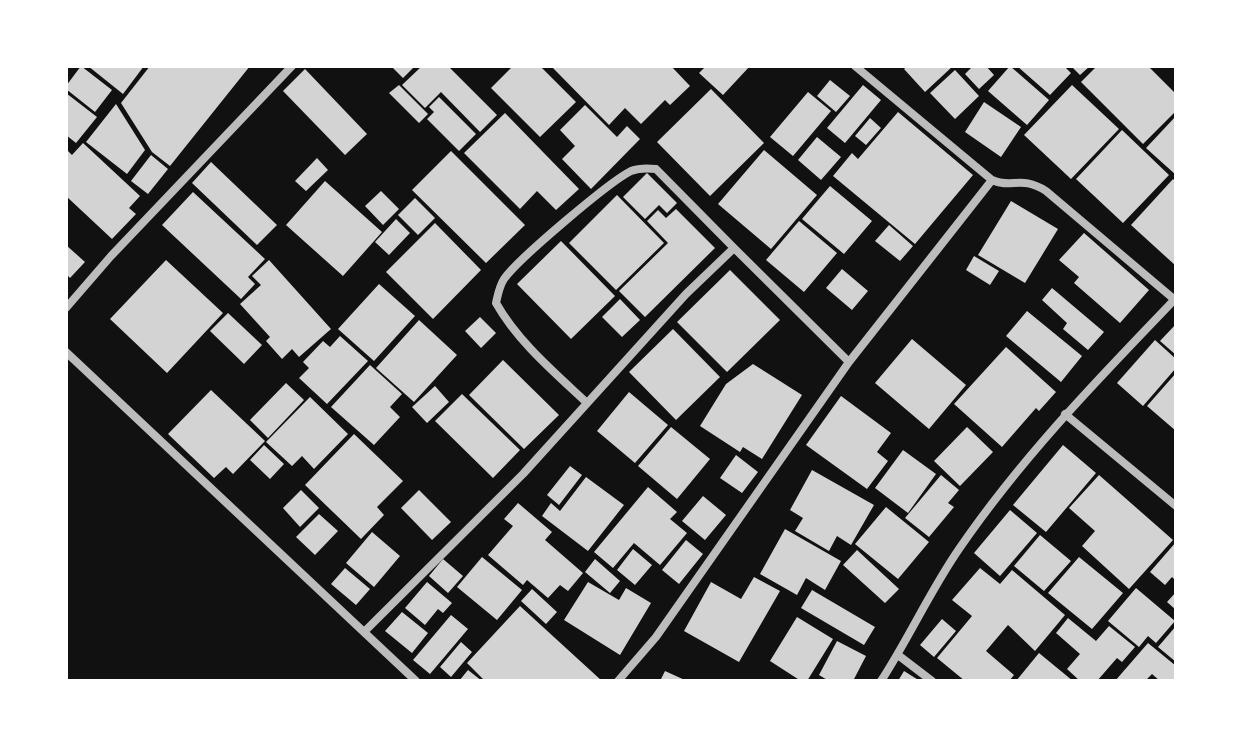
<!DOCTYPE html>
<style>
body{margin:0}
#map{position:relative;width:1242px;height:747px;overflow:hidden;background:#111;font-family:"Fira Sans Condensed",sans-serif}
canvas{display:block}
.frame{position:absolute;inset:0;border:68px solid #fff;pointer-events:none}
</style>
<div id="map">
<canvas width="1242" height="747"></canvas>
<div class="frame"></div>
</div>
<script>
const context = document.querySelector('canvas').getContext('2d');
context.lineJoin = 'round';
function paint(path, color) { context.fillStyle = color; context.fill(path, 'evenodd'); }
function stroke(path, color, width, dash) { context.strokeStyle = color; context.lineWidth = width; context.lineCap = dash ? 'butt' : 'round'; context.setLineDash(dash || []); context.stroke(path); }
paint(new Path2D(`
 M81 66 112 90 95 112 66 89V86Z
 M88 66H144L123 94Z
 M150 66H250L170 166 152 152 121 103Z
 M391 66H415L403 78Z
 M422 66H448L497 115 480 132 441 92 425 108 402 85Z
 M513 66H540L576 102 540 137 491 88Z
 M551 66H671L690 86 670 105 665 100 641 124 625 108 609 125Z
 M706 66H750L723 95 699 73Z
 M907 66H953L925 92 904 69Z
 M973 66H986L994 75 979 89 965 74Z
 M1010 66 1049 100 1027 125 988 91Z
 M1017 66H1064L1071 73 1050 95Z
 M1071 66H1090L1080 75Z
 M1097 66H1148L1176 94V111L1143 144 1081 82Z
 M305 69 367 134 345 155 283 91Z
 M955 70 979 96 955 119 930 93Z
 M830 80 850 96 836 112 817 96Z
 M399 85 428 114 419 123 389 93Z
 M863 85 881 100 845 143 827 128Z
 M1072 85 1119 129 1071 179 1024 135Z
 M711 89 764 143 710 196 657 142Z
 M808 92 831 111 793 156 770 137Z
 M66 93 97 117 76 143 66 135Z
 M439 97 476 134 459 151 427 119 434 112 429 107Z
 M984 102 1021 127 1001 157 965 132Z
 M116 104 145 150 127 174 86 142Z
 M585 105 617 137 627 126 640 139 591 189 562 159 575 146 560 130Z
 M898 112 973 175 915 244 833 176 852 153 858 159Z
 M505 113 579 189 556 210 537 191 520 209 464 153Z
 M1176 116V175L1146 148Z
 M870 118 881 128 866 145 855 136Z
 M1122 130 1169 175 1123 223 1076 179Z
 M817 137 841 157 821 180 798 160Z
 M83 143 140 196 129 208 136 214 112 239 66 196V149L72 155Z
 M764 150 817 195 771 249 718 204Z
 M451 151 525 225 486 263 412 190Z
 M151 155 168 169 148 194 131 181Z
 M317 158 328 170 306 191 295 181Z
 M211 162 277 225 257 245 192 183Z
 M647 173 677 203 667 213 659 205 645 219 623 197Z
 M1173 179 1176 182V266L1131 225Z
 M325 181 382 232 343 276 286 225Z
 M830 186 872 221 844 254 802 219Z
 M381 191 399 209 383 225 365 206Z
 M193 192 265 259 248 277 255 284 241 299 162 225Z
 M617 195 664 243 616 290 569 243Z
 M415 198 435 218 418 235 398 215Z
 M1011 201 1058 229 1025 283 978 255Z
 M676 209 715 248 645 317 619 291 668 243 647 221 658 210 666 218Z
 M396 219 410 233 389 255 375 242Z
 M799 221 837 253 804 292 766 260Z
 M435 223 481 270 433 319 386 272Z
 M889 225 913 246 900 261 875 241Z
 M1084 233 1149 290 1120 323 1074 283 1079 277 1059 260Z
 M561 241 615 296 571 339 517 284Z
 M66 245 85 262 70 278 66 274Z
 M974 256 999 271 990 285 966 270Z
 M166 260 223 313 167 373 110 319Z
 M269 260 331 329 299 357 292 349 282 359 266 341 270 337 240 304 261 285 252 276Z
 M842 269 868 291 852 310 826 288Z
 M730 270 780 320 727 372 677 322Z
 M379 284 415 316 374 361 338 329Z
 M1052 288 1104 332 1088 350 1063 329 1067 323 1042 300Z
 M620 299 640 320 622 337 602 317Z
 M1027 311 1082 356 1061 382 1006 336Z
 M228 313 262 345 244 364 210 331Z
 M480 317 496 333 481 348 465 331Z
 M419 320 457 355 414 402 376 368Z
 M1176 324V355L1160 341Z
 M673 329 720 377 676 420 629 372Z
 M340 336 368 361 327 404 299 378 309 368 303 362 323 341 330 347Z
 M912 339 966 385 929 429 875 383Z
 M1155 340 1176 359V368L1143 406 1117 383Z
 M1006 347 1056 392 1039 411 1036 408 1002 447 954 404Z
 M503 360 559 415 524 449 469 395Z
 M753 364 802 395 762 459 743 447 740 452 700 426 726 384Z
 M370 365 402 394 390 407 400 417 374 445 331 407Z
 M1176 373V431L1147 406Z
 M286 383 304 400 268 438 250 420Z
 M435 386 449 402 427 423 412 407Z
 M211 390 265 441 233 474 226 467 214 478 168 434Z
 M629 392 668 425 635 463 597 431Z
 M462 394 520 450 493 478 435 421Z
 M841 396 891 433 877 452 888 461 867 489 806 445Z
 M310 397 348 434 314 469 302 456 292 466 266 442Z
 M671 427 710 459 677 499 638 466Z
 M967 427 993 452 960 486 934 461Z
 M354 434 403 481 377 507 384 515 361 539 305 485Z
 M264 445 284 464 270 479 250 460Z
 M1063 445 1096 473 1046 532 1013 505Z
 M903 450 936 474 908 513 875 488Z
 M736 455 758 472 742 493 720 478Z
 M570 466 582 475 559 505 547 495Z
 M812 470 874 505 851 545 837 536 829 551 795 531 803 518 790 510Z
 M941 475 959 490 948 503 954 507 929 537 905 518Z
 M1099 475 1173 540 1129 589 1082 546 1095 531 1069 508Z
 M586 477 624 505 588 551 542 516 551 503 560 511Z
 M648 487 677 512 670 519 687 533 660 565 634 543 613 568 594 552Z
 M301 490 319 508 300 527 283 508Z
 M419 490 451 522 432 540 401 508Z
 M703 496 726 515 705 540 682 521Z
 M518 503 552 532 545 540 583 573 568 591 560 585 548 598 527 580 523 585 488 555 513 526 504 519Z
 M886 507 929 542 898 579 855 544Z
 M1010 510 1037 533 1000 576 974 553Z
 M319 514 338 531 315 555 296 537Z
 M785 529 841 561 825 590 806 578 797 595 760 574Z
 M372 532 400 556 374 587 346 563Z
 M1040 535 1071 561 1044 591 1014 566Z
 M686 540 703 554 679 584 662 570Z
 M1176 542V581L1172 577 1165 585 1150 572Z
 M633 549 652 565 635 585 617 570Z
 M857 550 899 589 885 603 843 565Z
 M482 557 522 590 497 620 457 587Z
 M1079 557 1123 593 1092 629 1048 593Z
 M443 559 463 576 448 593 429 576Z
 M595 559 620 581 610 593 585 572Z
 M345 568 370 589 356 605 331 584Z
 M980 568 1000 584 1012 570 1065 615 1035 651 1008 625 986 651 1014 675 1009 681H965L937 658 972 616 952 600Z
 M754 577 780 591 739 662 684 631 711 582 741 599Z
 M427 582 452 603 443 613 438 609 425 625 405 608Z
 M588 582 619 600 626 588 651 603 620 655 564 620Z
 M1136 588 1175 621 1156 643 1148 636 1139 647 1108 621Z
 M532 589 557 612 546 624 521 601Z
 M812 590 875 627 864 645 801 608Z
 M1176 592V610L1167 602Z
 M520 606 602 681H485L467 663Z
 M402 612 428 633 412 653 385 631Z
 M451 615 468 629 430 674 413 660Z
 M797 617 833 639 807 681H801L770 661Z
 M1068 618 1096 641 1109 626 1135 647 1122 662 1117 658 1097 681H1080L1067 669 1080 654 1056 633Z
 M942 619 956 631 934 657 920 645Z
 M1176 626V662L1158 647Z
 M837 641 866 656 853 681H829L819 675Z
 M461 642 472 652 451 677 440 667Z
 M1148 643 1176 666V681H1160L1152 674 1145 681H1115Z
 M1039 653 1073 681H1016Z
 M468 670 482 681H459Z
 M665 671 687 681H660Z
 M904 671 920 681H898Z`), '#d3d3d3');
stroke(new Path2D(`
 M855 66 992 180
 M66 308 111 256 292 66
 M66 352 416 681
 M587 403C555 373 518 342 496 303 498 294 499 287 504 279 518 259 609 182 631 171 639 168 647 168 656 169L734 248
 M1065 414 1176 506
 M364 632 523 474 686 294 734 248 849 362
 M898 655 932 681
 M618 681 656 637 849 362 992 180C1012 189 1021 175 1046 191L1175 300
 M881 681C909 638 930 591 959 549 1022 457 1099 378 1176 298`), '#bcbcbc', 8);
</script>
